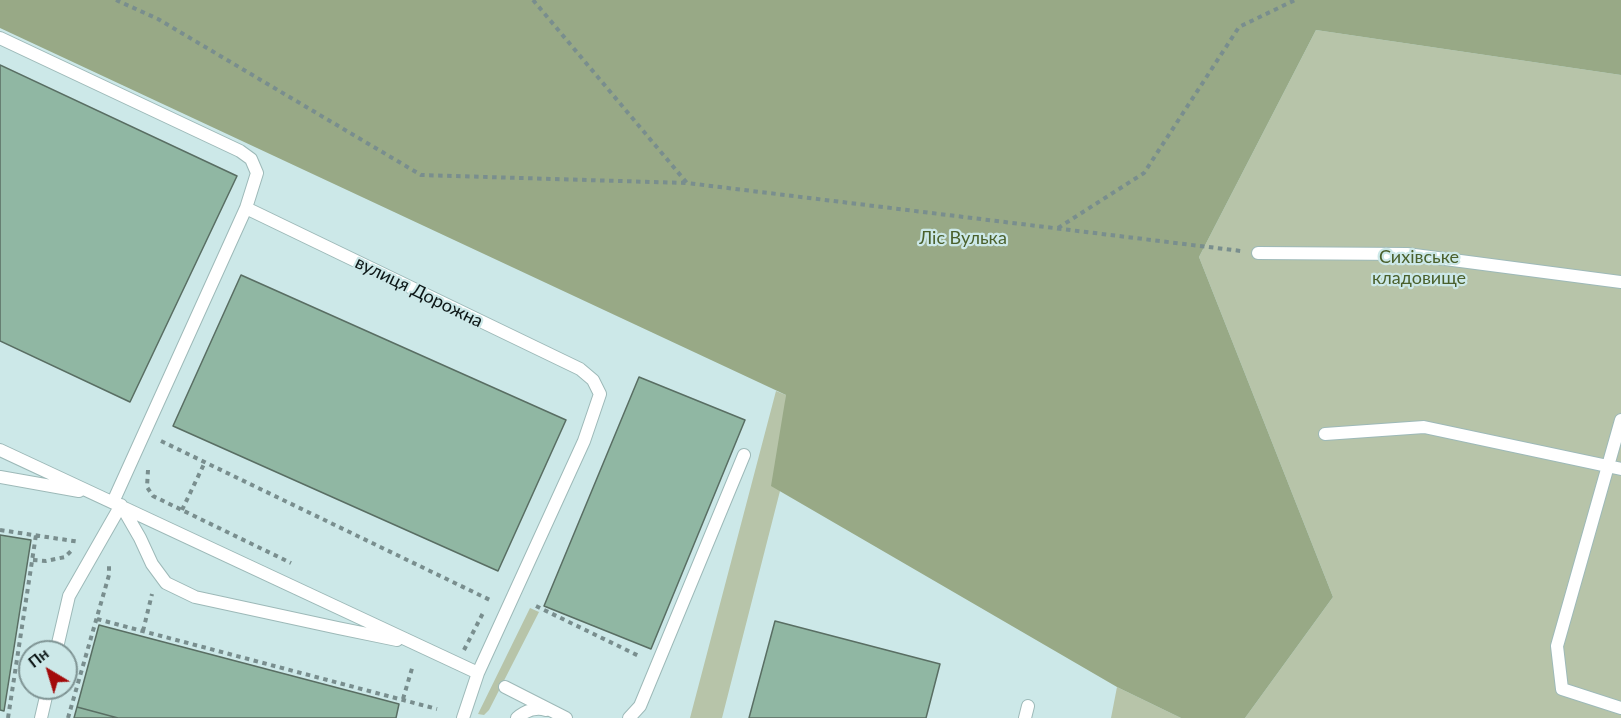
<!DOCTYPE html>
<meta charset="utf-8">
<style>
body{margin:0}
#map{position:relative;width:1621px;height:718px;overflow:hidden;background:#cce8e8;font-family:Lato,sans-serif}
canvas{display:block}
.north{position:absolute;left:18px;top:640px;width:60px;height:60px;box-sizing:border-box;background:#cce8e8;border:2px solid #7f9494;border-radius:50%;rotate:322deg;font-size:16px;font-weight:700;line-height:24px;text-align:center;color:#0c1616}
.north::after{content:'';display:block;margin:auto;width:21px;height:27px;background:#a30b0b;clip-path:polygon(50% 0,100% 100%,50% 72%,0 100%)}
</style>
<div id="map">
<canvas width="1621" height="718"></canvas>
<div class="north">Пн</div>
</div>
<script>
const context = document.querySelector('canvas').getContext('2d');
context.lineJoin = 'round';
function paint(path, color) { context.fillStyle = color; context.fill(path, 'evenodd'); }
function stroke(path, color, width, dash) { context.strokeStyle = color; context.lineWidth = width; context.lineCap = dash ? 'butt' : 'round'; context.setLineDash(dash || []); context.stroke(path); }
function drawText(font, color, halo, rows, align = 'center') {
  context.font = font + ' Lato,sans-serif'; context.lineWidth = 4.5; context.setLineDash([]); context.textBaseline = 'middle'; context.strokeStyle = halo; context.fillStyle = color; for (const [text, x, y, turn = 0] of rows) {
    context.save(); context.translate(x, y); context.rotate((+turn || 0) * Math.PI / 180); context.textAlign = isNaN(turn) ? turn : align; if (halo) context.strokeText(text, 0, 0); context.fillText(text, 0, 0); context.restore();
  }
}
paint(new Path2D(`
 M1316 30 1621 75V718H1245L1333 597 1199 257Z
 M776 391 786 395 780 491 722 718H690Z
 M530 608 539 612 489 710 484 715 478 714Z
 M1117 687 1181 718H1111Z`), '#b7c4a9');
paint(new Path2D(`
 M0 0H1621V75L1316 30 1199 257 1333 597 1245 718H1181L1117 687 771 486 786 395 0 28Z`), '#98a986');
const building = new Path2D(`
 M0 65 237 176 130 402 0 341Z
 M241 275 566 420 498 571 173 426Z
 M639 377 745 420 651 649 544 606Z
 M0 535 31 540 4 711 0 710Z
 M775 621 940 664 926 718H749Z
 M99 625 399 704 396 718H118L77 707Z
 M77 707 118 718H74Z`);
paint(building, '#90b7a3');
stroke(building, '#596e63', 1.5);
const service = new Path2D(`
 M0 38 240 151 251 159 257 173 246 208 113 502
 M246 208 580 369 593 380 600 394 584 441 478 673
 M1258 253 1407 254 1621 282
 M1621 420 1557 646 1562 689 1621 708
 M1325 434 1424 427 1621 469
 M0 450 478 673 463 718
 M0 477 79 491
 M121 505 140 538 152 564 166 583 195 597 338 628 397 640
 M56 652 69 596 121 505
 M505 687 566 718
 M41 718 48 688
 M517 718C525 711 536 707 546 710
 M629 718 640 706 744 455
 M1025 718 1028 706`);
stroke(service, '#9db9b8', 14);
stroke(new Path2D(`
 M116 0 158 19 421 175 686 183
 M533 0 687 183 1241 251
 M1058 228 1144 173 1239 27 1295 0
 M161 441 490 600
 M148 470 147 487 153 496 291 563
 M182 510 205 462
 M0 530 80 542
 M33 560 46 561 65 557 73 549
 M536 606 641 657
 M97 619 437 709
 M143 631 152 594
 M464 650 484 611
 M403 699 413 665
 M8 718 36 535
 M68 718 109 575V563`), '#798e8e', 4, [4.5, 4.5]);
stroke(service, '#fff', 12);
drawText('18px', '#4a602c', '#cce8e8', [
 ["Ліс Вулька",963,238],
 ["Сихівське",1419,257],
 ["кладовище",1419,278]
]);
drawText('18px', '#0c1616', '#cce8e8', [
 ["вулиця Дорожна",419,292,26]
]);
</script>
